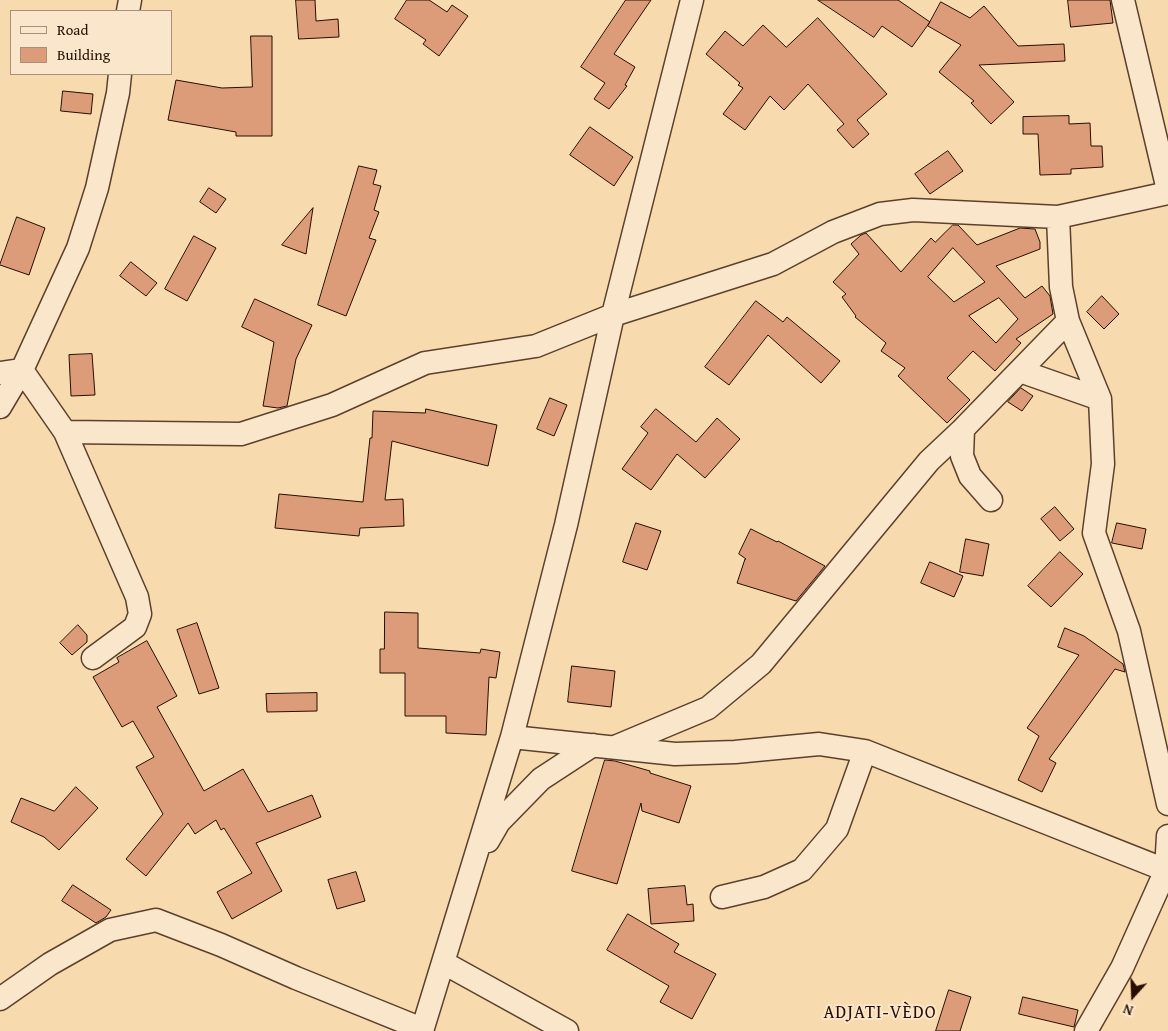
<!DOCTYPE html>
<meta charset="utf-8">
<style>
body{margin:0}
#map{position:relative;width:1168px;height:1031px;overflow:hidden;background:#f8daaf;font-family:"Gentium Book Plus",serif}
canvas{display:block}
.legend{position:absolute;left:10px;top:10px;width:162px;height:65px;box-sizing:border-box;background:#fae7cb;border:1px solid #a6907a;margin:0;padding:6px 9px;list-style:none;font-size:15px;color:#270e00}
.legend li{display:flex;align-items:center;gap:10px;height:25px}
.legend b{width:25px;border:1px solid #a6907a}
.north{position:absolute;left:1108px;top:971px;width:50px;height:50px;-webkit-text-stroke:4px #fae7cb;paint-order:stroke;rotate:200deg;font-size:14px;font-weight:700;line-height:20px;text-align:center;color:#270e00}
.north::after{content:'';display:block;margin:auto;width:18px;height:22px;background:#270e00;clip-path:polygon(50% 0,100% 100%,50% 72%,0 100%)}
</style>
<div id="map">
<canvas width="1168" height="1031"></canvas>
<ul class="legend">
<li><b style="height:6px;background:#fae7cb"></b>Road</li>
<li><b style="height:14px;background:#dc9b79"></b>Building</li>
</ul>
<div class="north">N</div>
</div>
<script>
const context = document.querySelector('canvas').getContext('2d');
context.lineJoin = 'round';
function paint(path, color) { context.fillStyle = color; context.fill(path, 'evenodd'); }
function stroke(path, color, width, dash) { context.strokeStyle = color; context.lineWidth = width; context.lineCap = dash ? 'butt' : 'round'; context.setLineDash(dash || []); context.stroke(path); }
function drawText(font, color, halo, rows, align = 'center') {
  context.font = font + ' "Gentium Book Plus",serif'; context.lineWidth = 4; context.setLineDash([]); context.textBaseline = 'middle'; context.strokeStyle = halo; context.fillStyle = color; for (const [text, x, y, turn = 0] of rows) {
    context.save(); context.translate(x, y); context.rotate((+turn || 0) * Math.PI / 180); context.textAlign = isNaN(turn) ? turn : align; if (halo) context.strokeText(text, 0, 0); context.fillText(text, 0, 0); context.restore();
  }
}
const building = new Path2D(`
 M296 0H315L316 21 338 19 339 37 299 39Z
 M407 0H429L447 12 452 5 468 16 439 56 423 44 426 40 395 19Z
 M626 0H651L614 54 635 67 625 85 627 86 609 109 594 99 605 83 581 67Z
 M818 0H898L930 22 912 47 882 26 874 37Z
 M1068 0H1110L1113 23 1071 27Z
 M941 2 970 18 984 6 1018 46 1064 44 1065 61 979 65 1014 102 991 124 971 103 974 101 939 72 961 45 928 26Z
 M818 18 887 94 857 120 869 134 853 148 837 130 844 124 808 84 784 110 770 96 745 130 723 114 743 88 738 85 740 83 706 54 725 31 743 46 763 25 786 47Z
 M251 36H272V136H236V132L168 120 176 80 222 88 252 87Z
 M63 91 93 94 91 114 61 111Z
 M1069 116V124L1090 123 1091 146H1102L1103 167 1071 169V174L1040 175 1038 134H1023V117Z
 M590 127 633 157 614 186 570 155Z
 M948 151 963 171 930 194 915 174Z
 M359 166 377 170 373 184 381 186 374 210 379 212 369 238 376 240 346 316 318 305Z
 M209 188 226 199 216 213 200 202Z
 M313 208 306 254 282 245Z
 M17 217 45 228 29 275 0 265Z
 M953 225H958L977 245 1020 228 1035 229 1040 242V249L996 266 1025 298 1042 286 1050 296 1053 314 1016 339 1021 343 995 371 973 351 947 378 970 400 947 423 898 376 905 368 881 351 886 343 855 317 856 316 842 297 846 294 833 282 859 254 851 244 861 235 866 233 901 272 931 238 935 242ZM953 248 985 282 954 302 928 277ZM999 298 1018 319 996 343 969 316Z
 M194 236 216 248 187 301 165 289Z
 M131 262 157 283 146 296 120 276Z
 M1102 296 1119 314 1104 329 1087 312Z
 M255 299 312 325 296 359 287 406 278 408 263 406 274 342 242 327Z
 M756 301 783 322 787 317 840 361 821 383 768 335 729 385 705 367Z
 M92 354 95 395 71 396 69 355Z
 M1021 388 1033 396 1022 411 1008 402Z
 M550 398 567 405 554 436 537 429Z
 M426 409 497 425 488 466 392 441 385 500 403 499 404 526 360 528 359 536 275 528 279 494 363 502 370 438H372L373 411 425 413Z
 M656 409 696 442 717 418 740 439 705 478 677 454 651 490 622 469 648 433 641 427Z
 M1055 507 1074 529 1060 541 1041 519Z
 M636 523 661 531 647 570 623 562Z
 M1117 523 1146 529 1142 549 1112 543Z
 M751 529 777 542 778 541 825 566 796 601 737 583 745 559H746L739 554Z
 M966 539 989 544 983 576 960 572Z
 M1060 552 1083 574 1051 607 1028 586Z
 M930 562 963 576 954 597 921 583Z
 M385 612 418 613V648L480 653 481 649 500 652 496 678 489 677 486 735 446 733V716H405V673H380V649H384Z
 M197 623 219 688 199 694 177 630Z
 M78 625 87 635V642L72 655 60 643Z
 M1065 628 1084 636 1123 664 1125 672 1115 669 1049 759 1056 763 1042 792 1018 780 1039 736 1027 728 1079 655 1058 647Z
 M147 641 177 696 157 707 204 791 243 769 268 812 312 795 321 817 256 843 282 891 232 919 217 892 252 873 224 828 221 830 216 820 195 834 188 823 146 876 126 859 163 814 136 767 154 757 133 721 122 727 93 677 119 662 117 658Z
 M572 666 615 671 611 707 568 702Z
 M317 693V711L267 712 266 694Z
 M605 760 615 761 650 771V773L691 786 679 823 642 811 641 803 617 884 572 871Z
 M76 787 98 808 59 850 44 837 11 822 21 798 54 811Z
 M356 872 365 901 337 909 328 880Z
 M73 885 111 910 106 917 96 923 62 901Z
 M685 886 687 905 693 904 694 921 651 924 648 889Z
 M628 914 679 944 674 952 716 974 692 1019 660 1002 669 986 607 950Z
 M949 990 971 997 960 1031H936Z
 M1023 997 1078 1010 1074 1027 1019 1014Z`);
paint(building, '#dc9b79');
stroke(building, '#270e00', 1);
const street = new Path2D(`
 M1123 0 1168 190
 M128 11 130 0
 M1058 217 1061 287 1068 321 1100 399 1103 464 1094 533 1129 631 1168 804
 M1020 371 1100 399
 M0 373 22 370 65 432 137 597 140 614 135 627 93 658
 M0 407 22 370 78 248 97 188 118 93 120 74
 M963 429 962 456 970 476 991 500
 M65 432 241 434 332 405 425 363 536 346 613 315 773 264 833 232 880 214 913 210 1058 217 1168 193
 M512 737 675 754 735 752 819 744 865 751 1168 871
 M615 747 708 708 761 664 929 461 963 429 1068 321
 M488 841 499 822 541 779 593 745
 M722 897 764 887 802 870 837 829 865 751
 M444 963 567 1031
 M0 999 50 964 110 930 156 920 221 945 296 978 422 1029
 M422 1031 512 737 566 525 613 315 692 0
 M1086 1031 1122 968 1166 870 1168 836`);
stroke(street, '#5b412c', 25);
stroke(street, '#fae7cb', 22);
context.letterSpacing = '1px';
drawText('18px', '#270e00', '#fae7cb', [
 ["ADJATI-VÈDO",880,1013]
]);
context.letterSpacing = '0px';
</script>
